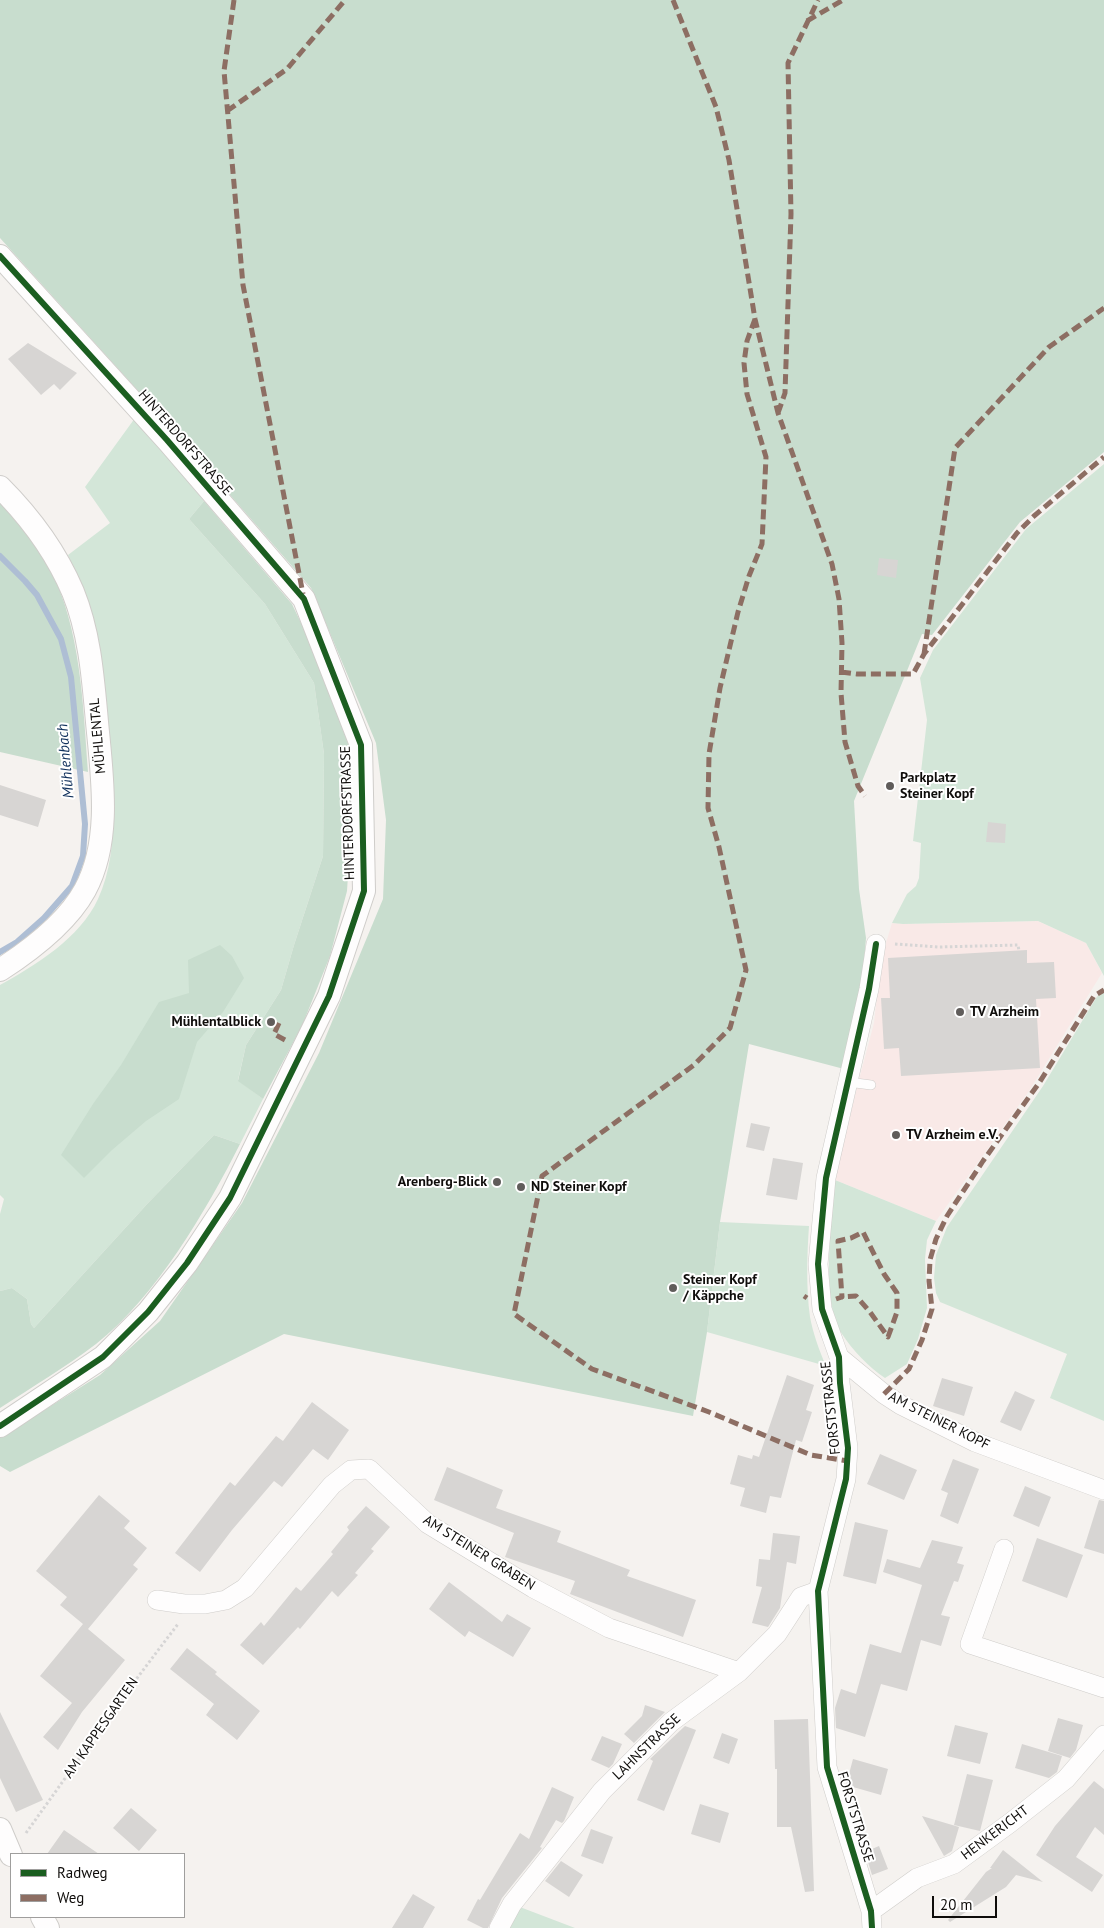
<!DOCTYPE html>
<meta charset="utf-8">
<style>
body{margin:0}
#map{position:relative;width:1104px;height:1928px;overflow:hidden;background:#f5f2ef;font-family:"PT Sans",sans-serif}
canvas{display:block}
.legend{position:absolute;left:10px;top:1853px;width:175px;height:65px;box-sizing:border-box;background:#fff;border:1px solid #9f9e9d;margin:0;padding:6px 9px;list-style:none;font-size:15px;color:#0f0d0b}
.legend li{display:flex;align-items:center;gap:10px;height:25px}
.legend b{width:25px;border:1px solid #9f9e9d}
.scale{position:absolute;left:932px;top:1896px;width:65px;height:22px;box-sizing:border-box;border:2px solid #0f0d0b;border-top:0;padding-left:6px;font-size:15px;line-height:18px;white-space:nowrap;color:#0f0d0b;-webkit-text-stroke:4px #fff;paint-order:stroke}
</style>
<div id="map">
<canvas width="1104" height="1928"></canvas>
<ul class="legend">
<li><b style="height:6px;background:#1b5e20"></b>Radweg</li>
<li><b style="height:6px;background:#8d6e63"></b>Weg</li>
</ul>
<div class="scale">20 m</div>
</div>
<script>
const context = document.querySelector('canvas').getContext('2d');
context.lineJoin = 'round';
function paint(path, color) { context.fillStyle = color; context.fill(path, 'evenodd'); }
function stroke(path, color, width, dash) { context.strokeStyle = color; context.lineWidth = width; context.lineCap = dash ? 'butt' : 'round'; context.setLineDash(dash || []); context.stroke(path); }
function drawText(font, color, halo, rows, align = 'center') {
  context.font = font + ' "PT Sans",sans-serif'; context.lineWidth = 4; context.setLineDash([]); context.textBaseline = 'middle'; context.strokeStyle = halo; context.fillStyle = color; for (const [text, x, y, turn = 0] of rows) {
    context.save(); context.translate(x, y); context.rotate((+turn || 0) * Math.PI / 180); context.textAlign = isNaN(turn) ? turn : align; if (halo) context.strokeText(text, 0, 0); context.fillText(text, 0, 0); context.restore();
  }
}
paint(new Path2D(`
 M1038 921 1086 943 1102 973 1029 1091 936 1221 835 1180 856 1091 874 1023 881 959 892 923 903 924Z`), '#f9e9e7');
paint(new Path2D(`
 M135 418 204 501 189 519 265 604 314 683 324 754 323 856 294 945 281 990 246 1045 238 1080 263 1099 240 1144 214 1135 148 1203 34 1328 31 1324 27 1299 12 1288 0 1291V1214L4 1199 0 1195V985C36 965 80 938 98 899 123 845 110 780 106 723 104 693 104 662 97 633 91 605 80 581 68 555L110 523 85 487Z
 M1104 464V976L1086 943 1038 921 903 924 892 923 907 894 916 886 919 878 921 843 913 841 927 720 920 678 933 650 1026 529Z
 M1104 988V1421L1050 1398 1067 1354 940 1302 936 1293 934 1278 936 1255 947 1227 1043 1086 1096 998Z
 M835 1180 936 1221 927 1240 925 1259 927 1308 918 1339 907 1364 885 1378C869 1367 853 1351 842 1334 820 1300 832 1220 835 1180Z
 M720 1222 809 1226C807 1255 806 1287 810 1317 813 1333 819 1350 826 1366L707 1332Z
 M512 1904 575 1928H505Z`), '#d3e6d8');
paint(new Path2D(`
 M0 0H1104V452L1020 522 932 635 922 634 854 801 859 889 866 938 862 989 844 1069 749 1044 720 1222 707 1332 693 1416 284 1334 10 1472 0 1466V1438L100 1375 160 1321 242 1203 319 1053 383 899 386 820 376 743 311 588 177 434 0 238Z
 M204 501 292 604 327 678 349 747 351 828 347 891 330 956 302 1026 263 1099 238 1081 246 1045 281 990 294 945 323 856 324 754 314 683 265 604 189 519Z
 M0 502C17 521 38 545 50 568 81 630 83 704 88 772L0 752Z
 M220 945 232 956 244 978 223 1012 197 1042 179 1099 146 1121 112 1150 84 1178 61 1155 93 1104 121 1065 159 1002 189 993 188 960Z
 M214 1135 240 1144C206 1211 156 1297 96 1344 66 1367 32 1387 0 1408V1291L12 1288 27 1299 31 1324 34 1328 148 1203Z`), '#c8ddce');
stroke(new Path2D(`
 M0 556 25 581 37 595 61 639 71 677 85 824 83 856 72 886 44 918 17 942 0 952`), '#aebed4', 6);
paint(new Path2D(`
 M28 343 77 373 60 390 54 384 41 395 8 359Z
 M879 558 898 560 896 578 877 575Z
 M0 785 46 800 38 827 0 815Z
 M988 822 1006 824 1005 843 986 842Z
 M1027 950V963L1054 962 1056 998 1036 999 1040 1068 901 1076 899 1048 884 1049 881 998H890L888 958Z
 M751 1123 770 1127 764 1151 746 1147Z
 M773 1158 803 1163 797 1200 766 1195Z
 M787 1375 814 1385 806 1410 812 1412 802 1442 796 1440 781 1498 770 1496 766 1513 740 1506 745 1488 730 1484 738 1455 752 1459 753 1455 759 1457Z
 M942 1378 973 1387 964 1416 933 1406Z
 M1015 1391 1035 1400 1021 1431 1000 1422Z
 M312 1402 349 1430 328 1460 313 1449 282 1487 274 1481 232 1530 200 1572 175 1553 230 1482 235 1486 276 1436 283 1441Z
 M880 1454 917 1470 904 1500 867 1484Z
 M953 1459 979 1469 958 1524 940 1516 948 1493 941 1490Z
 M447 1467 503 1490 496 1508 561 1531 557 1542 630 1570 627 1576 696 1600 683 1637 570 1594 575 1581 505 1557 514 1533 434 1500Z
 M1025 1486 1051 1497 1039 1527 1013 1516Z
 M99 1495 130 1521 124 1528 147 1548 133 1565 138 1569 88 1629 125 1660 82 1712 58 1750 43 1737 72 1703 40 1676 83 1624 60 1605 67 1597 36 1571Z
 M1099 1500 1104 1501V1554L1084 1548Z
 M366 1506 390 1527 371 1549 374 1551 355 1573 358 1575 338 1597 332 1591 300 1629 298 1627 263 1665 240 1645 261 1622 264 1626 296 1587 301 1591 333 1554 331 1552 349 1530 347 1527Z
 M855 1522 888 1530 876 1584 843 1576Z
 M773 1533 800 1536 796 1564 787 1562 780 1608 768 1627 752 1623 762 1587 756 1586 759 1559 770 1560Z
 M1037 1538 1083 1555 1067 1598 1022 1581Z
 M932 1540 963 1547 957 1563 964 1565 958 1582 954 1581 941 1615 950 1617 941 1646 921 1640 907 1691 881 1684 865 1737 836 1728 835 1708 841 1689 856 1694 870 1644 901 1653 922 1585 883 1572 887 1559 920 1568Z
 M449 1582 502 1622 507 1614 531 1628 513 1657 469 1631 465 1637 429 1609Z
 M187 1648 217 1672 215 1674 260 1711 237 1740 206 1715 214 1704 170 1669Z
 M645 1705 665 1712 634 1743 624 1734 642 1716Z
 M0 1712 43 1800 16 1812 0 1778Z
 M1058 1718 1083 1725 1076 1750 1070 1758 1048 1751Z
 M808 1719 814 1891 805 1892 791 1827H777V1769H775L774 1720Z
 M955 1725 988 1733 980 1764 947 1756Z
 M685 1726 696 1730 664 1811 637 1800 653 1761 650 1759Z
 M722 1733 738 1739 729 1764 713 1758Z
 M602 1736 622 1744 613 1764 609 1768 591 1760Z
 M1022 1744 1062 1756 1057 1772 1049 1778 1015 1768Z
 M853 1759 888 1769 881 1795 846 1785Z
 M967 1774 993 1780 980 1831 954 1825Z
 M1094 1781 1104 1789V1835L1095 1827 1076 1857 1103 1875 1092 1892 1036 1855 1055 1826Z
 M552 1787 574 1797 564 1821 562 1823 556 1820 540 1847 542 1848 502 1898 488 1928H483L467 1920 478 1899 480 1900 520 1833 529 1839Z
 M700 1804 729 1813 720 1843 691 1834Z
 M131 1808 157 1830 139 1851 113 1828Z
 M922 1816 959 1827 952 1851 944 1856Z
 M591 1829 613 1837 603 1864 581 1856Z
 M64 1830 99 1854H47Z
 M879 1846 888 1869 872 1875 865 1852Z
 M1003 1850 1043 1882 1016 1875 1006 1887 950 1922 948 1920 986 1872 992 1868H990Z
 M561 1861 583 1875 569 1897 545 1881Z
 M413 1894 435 1907 423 1928H392Z`), '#d7d5d3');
const service = new Path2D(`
 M848 1082 871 1085`);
const minor = new Path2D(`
 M839 1357 884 1394 901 1405 975 1442 1104 1490
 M1004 1549 970 1644 1104 1688
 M157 1600 184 1604H205L226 1600 245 1588 332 1485 351 1470 369 1469 428 1524 533 1588 609 1628 739 1672
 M871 1911 917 1878 954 1864 1010 1823 1066 1779 1104 1735
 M499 1928 512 1904 602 1791 671 1722 739 1672 777 1634 801 1597 818 1591
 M872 1928 871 1911 827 1767 818 1591 846 1479 848 1448 840 1383 839 1357 822 1309 818 1264 826 1178 869 989 876 944`);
const tertiary = new Path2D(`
 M0 256 167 440 304 599 361 745 364 891 329 996 230 1198 187 1263 148 1312 103 1357 0 1426
 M0 487C30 517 56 552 73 592 90 634 93 678 97 722 102 776 112 840 85 890 67 923 31 950 0 970
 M0 1829 11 1855
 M42 1917 48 1928`);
stroke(service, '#cfcdca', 10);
stroke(minor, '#cfcdca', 20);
stroke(tertiary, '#cfcdca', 24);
stroke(new Path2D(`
 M895 944 939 947 1018 945 1019 951
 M26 1833 128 1690 178 1624`), '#d6d5d5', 3, [2.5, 2.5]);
stroke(service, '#fefdfd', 9);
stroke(minor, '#fefdfd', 19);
stroke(tertiary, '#fefdfd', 22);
stroke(new Path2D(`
 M234 0 224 71 243 285 303 594
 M673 0 716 107 729 160 755 319 778 413 832 564 839 599 842 643 841 693 845 742 858 786 865 796
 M807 21 843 0
 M227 111 287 69 345 0
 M755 319 747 341 744 363 747 394 766 457 762 544 749 576 738 612 720 688 709 754 708 808 719 847 746 970 730 1028 694 1065 542 1176 514 1314 592 1369 709 1412 811 1455 848 1461
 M778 413 785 393 791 214 788 63 818 0
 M924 654 955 448 1049 347 1104 308
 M841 672 857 674H913L924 654 1017 533 1034 516 1104 457
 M279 1023 274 1034 285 1040
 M804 1296 807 1298
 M836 1299 842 1297 838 1241 851 1238 863 1232 884 1274 897 1293V1312L888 1337 870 1312 856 1296 842 1297
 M884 1394 909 1369 922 1340 932 1309 929 1281 930 1260 936 1239 947 1216 983 1161 1039 1083 1094 996 1104 990`), '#8d6e63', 5, [10, 5]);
stroke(new Path2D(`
 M0 256 167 440 304 599 361 745 364 891 329 996 230 1198 187 1263 148 1312 103 1357 0 1426
 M872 1928 871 1911 827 1767 818 1591 846 1479 848 1448 840 1383 839 1357 822 1309 818 1264 826 1178 869 989 876 944`), '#1b5e20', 6);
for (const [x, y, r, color] of [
 [890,786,5,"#605d5b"],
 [960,1012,5,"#605d5b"],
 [271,1022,5,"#605d5b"],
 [896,1135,5,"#605d5b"],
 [497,1182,5,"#605d5b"],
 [521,1187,5,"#605d5b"],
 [673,1288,5,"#605d5b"]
]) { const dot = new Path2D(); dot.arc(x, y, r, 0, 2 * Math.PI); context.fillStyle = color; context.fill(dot); stroke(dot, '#fff', 2); }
drawText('14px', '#0f0d0b', '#fff', [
 ["HINTERDORFSTRASSE",185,443,49],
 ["MÜHLENTAL",98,736,-95],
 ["HINTERDORFSTRASSE",348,813,-92],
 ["FORSTSTRASSE",831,1408,-96],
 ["AM STEINER KOPF",939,1421,27],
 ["AM STEINER GRABEN",479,1553,32],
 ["AM KAPPESGARTEN",101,1728,-55],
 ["LAHNSTRASSE",647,1747,-44],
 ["FORSTSTRASSE",855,1817,73],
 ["HENKERICHT",995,1833,-37]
]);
drawText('bold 14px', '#0f0d0b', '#fff', [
 ["Parkplatz",900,778],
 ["Steiner Kopf",900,794],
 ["TV Arzheim",970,1012],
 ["Mühlentalblick",261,1022,"right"],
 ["TV Arzheim e.V.",906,1135],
 ["Arenberg-Blick",487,1182,"right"],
 ["ND Steiner Kopf",531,1187],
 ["Steiner Kopf",683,1280],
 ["/ Käppche",683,1296]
], 'left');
drawText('italic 15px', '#12325d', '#fff', [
 ["Mühlenbach",66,761,-95]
]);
</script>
